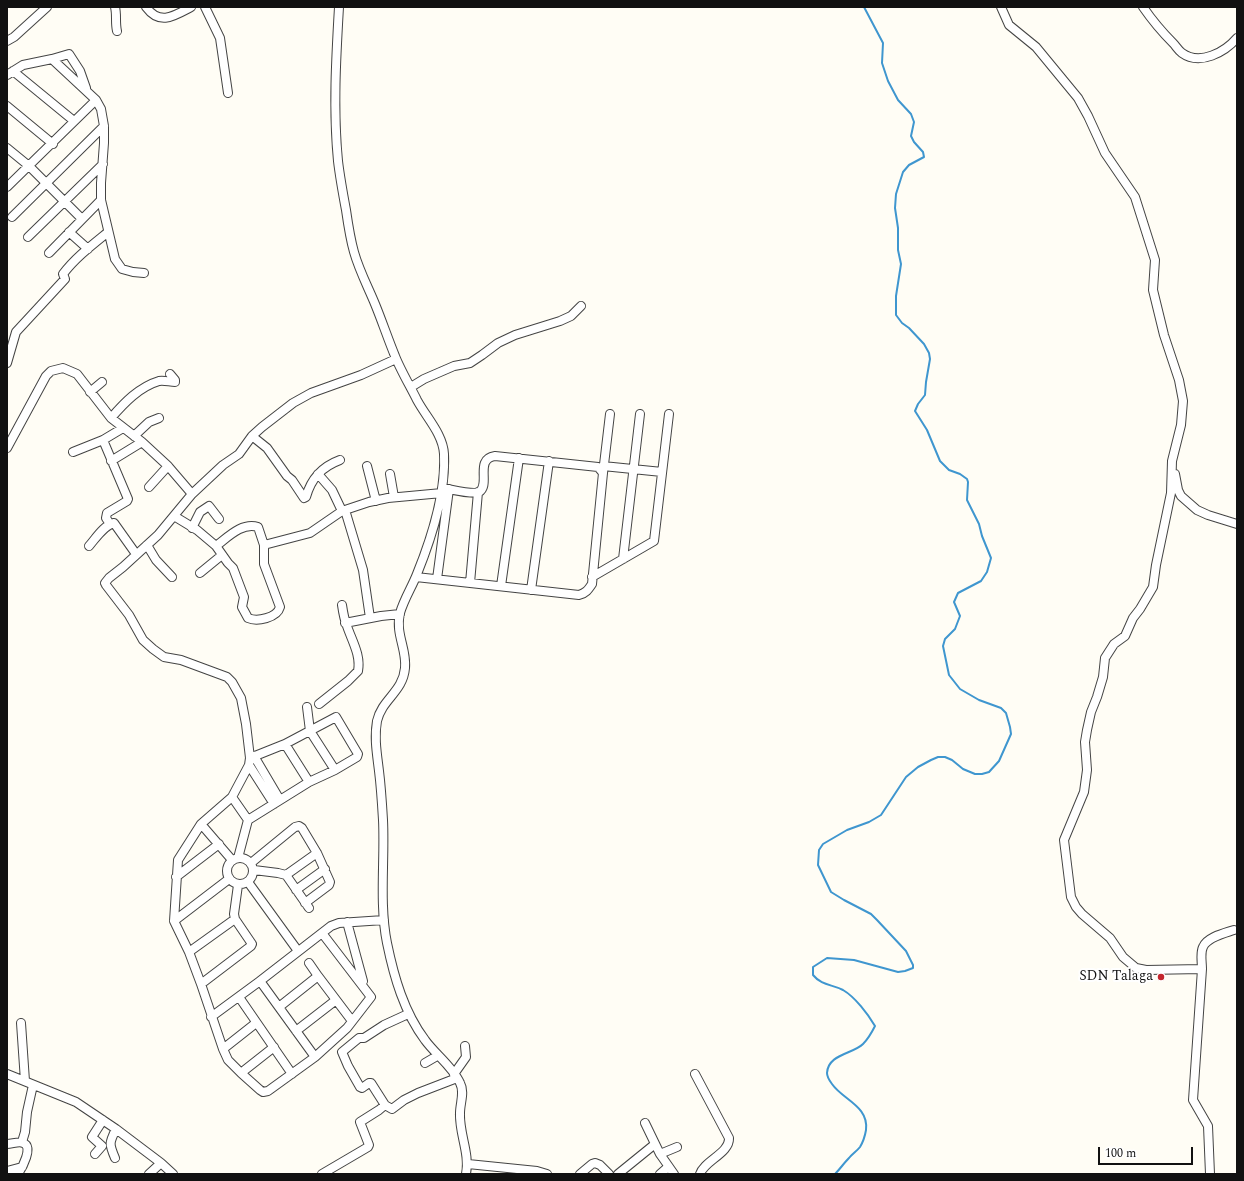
<!DOCTYPE html>
<style>
body{margin:0}
#map{position:relative;width:1244px;height:1181px;overflow:hidden;background:#fffdf5;font-family:Spectral,serif}
canvas{display:block}
.frame{position:absolute;inset:0;border:8px solid #111;pointer-events:none}
.scale{position:absolute;left:1098px;top:1147px;width:95px;height:18px;box-sizing:border-box;border:2px solid #111;border-top:0;padding-left:5px;font-size:12px;line-height:14px;white-space:nowrap;color:#111;-webkit-text-stroke:3px #fff;paint-order:stroke}
</style>
<div id="map">
<canvas width="1244" height="1181"></canvas>
<div class="frame"></div>
<div class="scale">100 m</div>
</div>
<script>
const context = document.querySelector('canvas').getContext('2d');
context.lineJoin = 'round';
function stroke(path, color, width, dash) { context.strokeStyle = color; context.lineWidth = width; context.lineCap = dash ? 'butt' : 'round'; context.setLineDash(dash || []); context.stroke(path); }
function drawText(font, color, halo, rows, align = 'center') {
  context.font = font + ' Spectral,serif'; context.lineWidth = 4; context.setLineDash([]); context.textBaseline = 'middle'; context.strokeStyle = halo; context.fillStyle = color; for (const [text, x, y, turn = 0] of rows) {
    context.save(); context.translate(x, y); context.rotate((+turn || 0) * Math.PI / 180); context.textAlign = isNaN(turn) ? turn : align; if (halo) context.strokeText(text, 0, 0); context.fillText(text, 0, 0); context.restore();
  }
}
stroke(new Path2D(`
 M835 1174C840 1169 844 1163 849 1158 852 1154 857 1151 860 1147 863 1142 865 1136 866 1130 869 1106 843 1100 832 1084 829 1080 827 1077 827 1073 828 1054 853 1054 863 1044 868 1039 872 1032 875 1026 868 1014 855 997 843 990 832 984 822 986 813 975V967L827 958 854 960 898 972 905 971 913 968V965L906 951 877 920 871 914 844 900 831 892 818 865 819 850 823 844 847 830 869 822 881 815 906 777 918 767 931 760 938 757H945L952 760 963 769 975 774H982L989 772 999 761 1011 734 1010 727 1006 713 1001 708 979 700 960 689 949 675 943 646 945 639 955 629 960 616 954 602 958 593 981 581 987 572 991 558 982 536 979 524 967 500 968 482 967 479 960 474 949 470 940 461 927 430 915 411 918 404 925 395 926 382 930 359 929 353 924 344 909 328 902 323 896 315V296L901 264 898 250V228L895 208 896 194 903 172 909 165 924 157 923 152 914 142 911 136 914 122 911 114 898 100 888 81 882 63 883 43 864 7`), '#3f96cf', 2);
const minor = new Path2D(`
 M115 7C117 15 115 22 117 31
 M146 7C160 26 174 16 191 7
 M205 7 220 38 228 93
 M339 7C336 58 333 110 338 161 340 178 343 194 346 210 348 224 350 238 354 252 359 270 368 287 375 304 382 321 388 339 395 356 400 369 410 386 417 400 426 417 443 434 444 454 446 494 432 537 417 574 412 587 404 599 400 613 395 634 407 649 405 668 403 692 382 699 377 721 374 738 377 754 379 771 381 787 382 803 383 820 385 860 379 903 387 943 394 977 404 1012 425 1040 435 1054 453 1067 460 1083 465 1092 460 1103 460 1113 459 1134 470 1153 466 1174
 M1001 7 1009 25 1036 47 1078 98 1088 116 1105 153 1135 197 1155 260 1153 290 1164 335 1179 380 1183 401 1181 425 1172 461 1171 493 1156 565 1153 587 1140 609 1133 618 1125 636 1114 644 1105 658 1103 677 1097 697 1091 712 1087 730 1085 742 1087 770 1084 792 1064 840 1071 897 1076 907 1082 914 1110 938 1123 957 1136 968 1146 970 1202 969 1193 1100 1208 1126 1210 1174
 M1143 7C1152 20 1162 32 1173 43 1176 46 1178 50 1182 53 1200 66 1225 52 1237 38
 M7 41 14 37 47 7
 M52 59 69 54 80 71 86 88
 M13 71 74 121
 M7 75 23 65 52 59 96 100 101 109 104 126V143L101 183V200L115 259 122 269 133 272 144 273
 M7 106 53 144
 M7 148 29 166 82 219
 M7 187 96 100
 M12 217 104 126
 M69 232 88 249
 M28 237 103 164
 M49 253 101 200
 M7 363 16 332 65 279 63 274C75 258 92 245 108 232
 M411 387 424 379 454 366 470 363 482 355 498 343 515 335 560 321 571 316 581 306
 M90 392 102 382
 M111 418C124 403 139 387 159 381 164 380 170 382 175 382V380L170 374
 M134 436 149 422 159 418
 M252 436 267 448 287 476 292 480 304 498 306 497C311 479 321 467 340 460
 M103 440 128 499 127 501 107 513 106 518 110 524
 M7 448 46 376 51 371 63 368 77 374 111 418 142 442 168 466 192 494
 M73 452 103 440 123 428
 M111 461 142 442
 M367 466 376 501
 M603 466 662 472
 M603 473 610 414
 M318 474 332 490 342 511
 M390 474 394 497
 M1175 474 1178 490 1181 496 1197 510 1208 515 1237 524
 M149 487 168 466
 M345 510 363 570 370 618
 M174 516 197 530 216 546 228 563 233 568 244 597 242 607 248 618C257 622 277 618 280 607L264 564V545
 M192 528 200 512 209 506 219 519
 M147 545 156 560 172 577
 M89 546C96 538 104 525 114 523L136 554
 M216 546C228 537 242 522 258 527L264 545 310 533 342 511 369 502 388 498 442 493
 M623 559 640 414
 M200 573 222 555
 M416 577 579 595C586 593 588 590 592 584L603 473 598 467 495 456C474 459 491 485 479 492 473 495 450 489 442 488
 M592 577 654 541 669 414
 M437 579 449 489
 M470 583 478 492
 M501 586 519 458
 M531 590 549 461
 M345 623 381 616 400 614
 M319 704 348 681 358 671C361 655 352 641 347 626 344 619 343 612 342 605
 M307 707 310 731 335 770
 M285 744 309 782
 M254 756 280 800
 M249 765 274 804
 M232 797 248 820 238 858
 M248 820 309 782 335 770 357 757 358 754 336 717 285 744 250 758
 M201 824 232 860
 M227 871a13 13 0 1 1 26 0a13 13 0 1 1-26 0Z
 M251 863 295 827 299 826 302 828 317 853 330 882 329 885 305 903
 M254 870 278 873 286 875 309 908
 M286 875 317 853
 M176 877 219 844
 M248 882 298 951
 M296 890 325 869
 M384 920 339 923 331 926 260 981 315 1057 268 1091 263 1092 260 1090 241 1073 228 1060 223 1049 201 984 189 952 174 921 178 860 201 824 232 797 249 765 250 758 246 724 241 698 232 682 227 677 181 660 164 657 153 649 143 640 129 615 106 585 105 583 109 578 123 567 158 535 192 494 223 465 239 454 252 436 262 427 293 403 311 393 361 375 396 359
 M174 921 229 879
 M347 922 363 981
 M189 952 235 919
 M309 963 318 976
 M1202 969C1202 962 1200 953 1203 947 1207 937 1225 933 1234 930
 M201 984 251 946 252 944 235 919 234 914 238 885
 M239 997 292 1074
 M279 1007 318 976 352 1021
 M408 1014 384 1025 364 1038H359L342 1052 348 1066 360 1087 362 1088 369 1083H371L385 1105 392 1109 404 1100 418 1093 457 1078
 M211 1017 260 981
 M21 1023 25 1081
 M296 1031 336 1000
 M223 1049 256 1023
 M315 1057 347 1028 371 997 322 933
 M425 1063 437 1056
 M241 1073 274 1047
 M7 1074 76 1102 116 1129 161 1163 173 1174
 M454 1074 466 1057 465 1046
 M695 1074 729 1138C730 1153 704 1161 700 1174
 M645 1123 660 1154 674 1174
 M22 1142 25 1132 27 1112 33 1085
 M7 1144C12 1144 19 1141 23 1143 34 1146 22 1168 18 1174
 M95 1154 102 1146 92 1137 103 1120
 M660 1154 677 1147
 M115 1158C109 1144 109 1143 116 1129
 M468 1164 537 1171 547 1174
 M7 1171 22 1167
 M149 1174 161 1163
 M322 1174 368 1147 369 1145 360 1122 379 1110 385 1105
 M580 1174 592 1164 595 1163 600 1165 609 1174
 M618 1174 655 1144
 M660 1174 668 1167`);
stroke(minor, '#444', 10);
stroke(minor, '#fff', 8);
for (const [x, y, r, color] of [
 [1161,977,4,"#c4262e"]
]) { const dot = new Path2D(); dot.arc(x, y, r, 0, 2 * Math.PI); context.fillStyle = color; context.fill(dot); stroke(dot, '#fff', 1.5); }
drawText('14px', '#111', '#fff', [
 ["SDN Talaga",1153,977]
], 'right');
</script>
